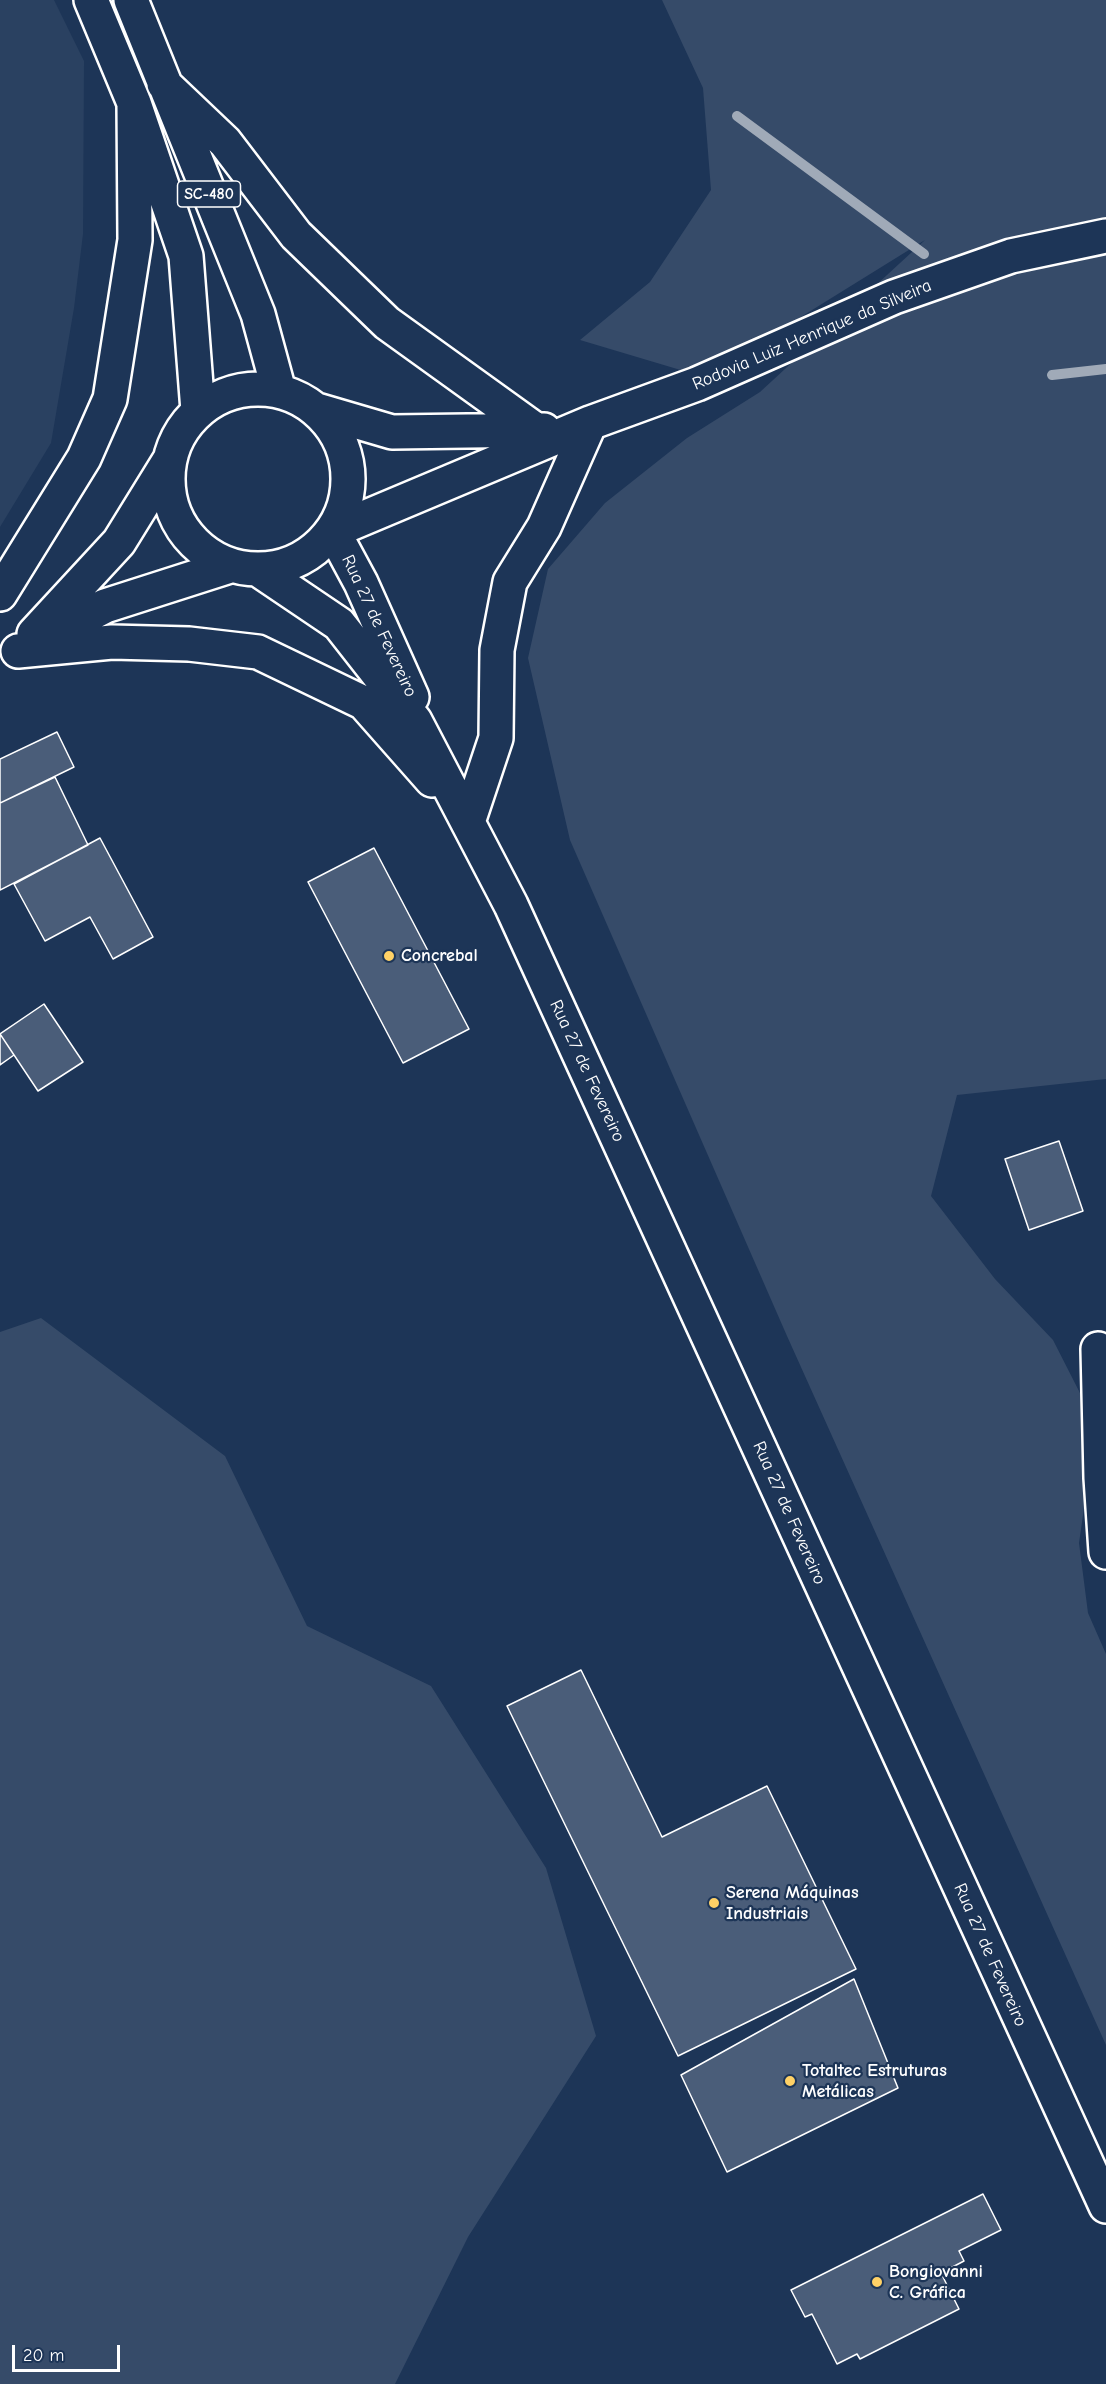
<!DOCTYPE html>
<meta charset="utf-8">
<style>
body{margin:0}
#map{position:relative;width:1106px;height:2384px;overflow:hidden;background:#1d3557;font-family:"Comic Neue",sans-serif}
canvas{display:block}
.scale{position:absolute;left:12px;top:2345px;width:108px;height:27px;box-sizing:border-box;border:3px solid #fff;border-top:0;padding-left:8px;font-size:18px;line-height:21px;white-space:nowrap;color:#fff;-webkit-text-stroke:4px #1d3557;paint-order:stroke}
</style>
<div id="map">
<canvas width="1106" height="2384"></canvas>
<div class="scale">20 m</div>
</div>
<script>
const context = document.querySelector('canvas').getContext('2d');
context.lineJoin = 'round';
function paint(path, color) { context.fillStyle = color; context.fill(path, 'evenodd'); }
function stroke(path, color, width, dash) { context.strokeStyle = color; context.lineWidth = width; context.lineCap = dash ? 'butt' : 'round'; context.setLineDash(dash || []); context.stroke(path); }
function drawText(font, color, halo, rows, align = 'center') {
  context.font = font + ' "Comic Neue",sans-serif'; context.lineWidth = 4.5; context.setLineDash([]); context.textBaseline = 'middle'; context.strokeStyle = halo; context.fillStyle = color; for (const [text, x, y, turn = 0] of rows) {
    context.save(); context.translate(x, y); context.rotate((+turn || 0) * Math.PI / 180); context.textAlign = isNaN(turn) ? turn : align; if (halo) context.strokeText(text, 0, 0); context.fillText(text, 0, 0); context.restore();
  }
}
paint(new Path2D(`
 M0 0H54L84 61 83 234 74 308 51 443 0 527Z`), '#2a4161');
paint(new Path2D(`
 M662 0H1106V1079L957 1095 931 1196 995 1279 1053 1340 1081 1395 1089 1473 1079 1543 1088 1613 1106 1654V2045L787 1336 570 840 528 658 548 569 605 503 687 438 760 392 925 240 704 377 580 340 650 282 711 190 703 88Z
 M41 1318 225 1456 307 1626 431 1686 546 1868 596 2036 468 2237 395 2384H0V1332Z`), '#364b69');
stroke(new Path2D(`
 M737 116 924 254
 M1052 375 1106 369`), '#a0aab8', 10);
const building = new Path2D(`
 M57 732 74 767 0 803V759Z
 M55 777 88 845 0 890V803Z
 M100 838 153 937 113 959 90 917 45 941 14 884Z
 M374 848 469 1029 403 1063 308 882Z
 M44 1004 83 1062 38 1091 0 1034Z
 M0 1034 14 1055 0 1065Z
 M1059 1141 1083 1211 1029 1230 1005 1159Z
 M581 1670 662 1837 767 1786 856 1969 678 2056 507 1706Z
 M854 1979 898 2088 727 2172 681 2075Z
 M983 2194 1001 2230 959 2251 964 2261 941 2273 959 2309 860 2359 857 2354 837 2364 812 2314 805 2317 791 2290Z`);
paint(building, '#4a5d79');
stroke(building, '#fff', 1.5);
const minor = new Path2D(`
 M1098 1349 1101 1478 1106 1552`);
const major = new Path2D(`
 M91 0 134 103 186 256 198 411
 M131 0 258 314 279 391
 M164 84 225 142 296 235 387 323 537 431
 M168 479a90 90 0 1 1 180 0a90 90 0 1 1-180 0Z
 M317 410 392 432 544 430
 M333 531 590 423 697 384 894 297 1011 256 1106 236
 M333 531 361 583 412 697
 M259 570 339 624 415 721 511 905 1106 2206
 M0 594 84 458 110 399 135 240 134 103
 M34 634 119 542 169 461
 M32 644 105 606 230 566
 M18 651 112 642 189 644 258 652 364 703 432 780
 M468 822 496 738 497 650 510 582 544 527 590 423`);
stroke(minor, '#fff', 38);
stroke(major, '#fff', 38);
stroke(minor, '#1d3557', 33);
stroke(major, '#1d3557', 33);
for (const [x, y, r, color] of [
 [389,956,6,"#ffd166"],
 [714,1903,6,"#ffd166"],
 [790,2081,6,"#ffd166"],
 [877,2282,6,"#ffd166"]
]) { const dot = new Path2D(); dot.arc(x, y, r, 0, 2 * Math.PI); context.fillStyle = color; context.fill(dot); stroke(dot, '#1d3557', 2); }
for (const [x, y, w] of [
 [209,194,63]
]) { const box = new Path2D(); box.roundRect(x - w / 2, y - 13, w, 26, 4.5); context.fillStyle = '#1d3557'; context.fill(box); stroke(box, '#fff', 1.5); }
drawText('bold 16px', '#fff', null, [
 ["SC-480",209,194]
]);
drawText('18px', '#fff', '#1d3557', [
 ["Rodovia Luiz Henrique da Silveira",812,335,-23],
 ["Rua 27 de Fevereiro",379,626,65],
 ["Rua 27 de Fevereiro",587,1071,65],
 ["Rua 27 de Fevereiro",789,1513,66],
 ["Rua 27 de Fevereiro",990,1955,66]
]);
drawText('bold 18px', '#fff', '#1d3557', [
 ["Concrebal",401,956],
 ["Serena Máquinas",726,1893],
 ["Industriais",726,1914],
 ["Totaltec Estruturas",802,2071],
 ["Metálicas",802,2092],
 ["Bongiovanni",889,2272],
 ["C. Gráfica",889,2293]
], 'left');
</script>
